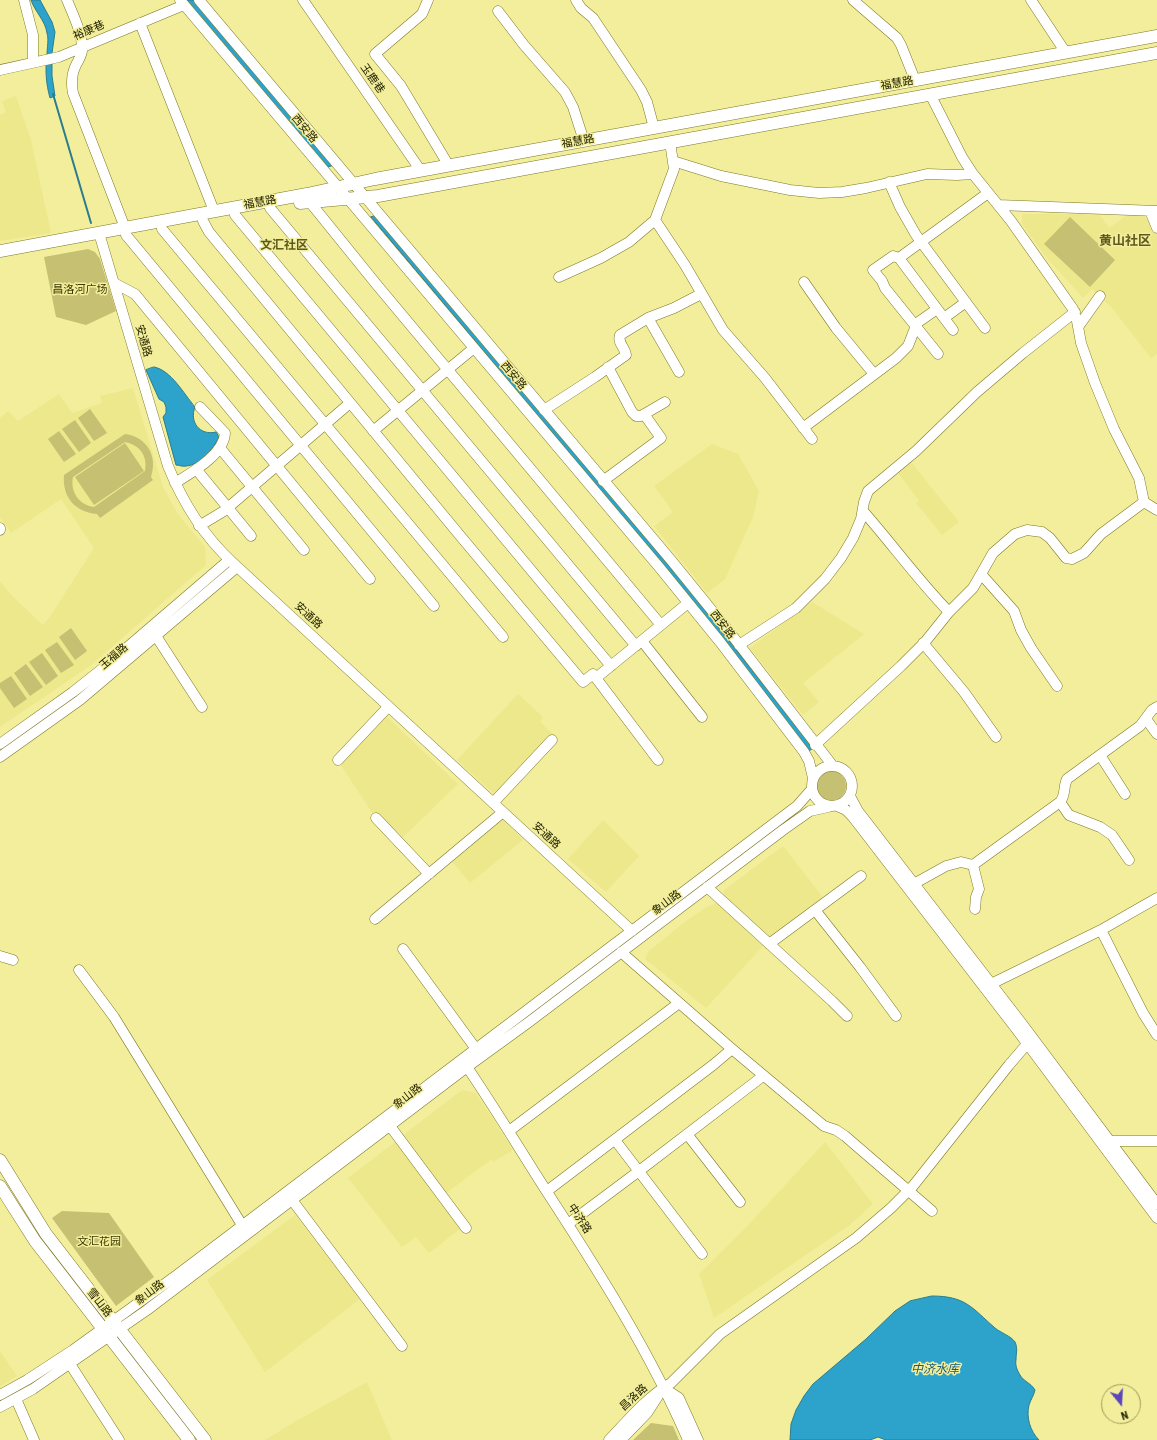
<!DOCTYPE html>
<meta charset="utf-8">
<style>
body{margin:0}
#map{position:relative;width:1157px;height:1440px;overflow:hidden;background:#f2ee9b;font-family:"Roboto Condensed",sans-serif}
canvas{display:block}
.north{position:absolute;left:1101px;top:1384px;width:40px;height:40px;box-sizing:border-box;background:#f2ee9b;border:1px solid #a09c5d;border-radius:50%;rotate:162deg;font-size:11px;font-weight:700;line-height:16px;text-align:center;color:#242200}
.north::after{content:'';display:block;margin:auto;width:14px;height:18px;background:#5b46be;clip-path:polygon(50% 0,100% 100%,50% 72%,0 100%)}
</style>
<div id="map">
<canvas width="1157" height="1440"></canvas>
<div class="north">N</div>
</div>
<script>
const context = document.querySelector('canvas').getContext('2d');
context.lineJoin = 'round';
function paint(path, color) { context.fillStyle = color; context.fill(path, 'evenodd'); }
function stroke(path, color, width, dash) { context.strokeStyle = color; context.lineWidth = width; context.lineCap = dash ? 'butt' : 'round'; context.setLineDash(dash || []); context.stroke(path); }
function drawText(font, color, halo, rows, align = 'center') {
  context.font = font + ' "Roboto Condensed","Noto Sans SC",sans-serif'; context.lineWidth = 3; context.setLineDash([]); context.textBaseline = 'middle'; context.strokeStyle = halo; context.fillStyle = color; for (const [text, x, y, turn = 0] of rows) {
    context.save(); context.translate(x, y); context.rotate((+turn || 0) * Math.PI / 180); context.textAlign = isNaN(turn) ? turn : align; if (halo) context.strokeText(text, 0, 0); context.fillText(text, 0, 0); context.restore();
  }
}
paint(new Path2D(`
 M16 96 31 140 51 233 0 241V115L6 112 2 101Z
 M1130 213H1142L1157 234V354L1151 358 1112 308 1092 289 1083 298 1046 257 1022 224V214H1099L1109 228Z
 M133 388 163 487 177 513 205 547 206 565 90 666 0 727V581L13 597 43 625 49 618 94 548 61 499 11 533 0 517V418L8 411 18 421 59 394 72 413 102 403 100 396Z
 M712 444 738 454 759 491 753 517 725 579 707 593 654 526 673 512 654 486Z
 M911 462 959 522 942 535 916 503 919 501 898 473Z
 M812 602 864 634 803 683 819 702 803 715 750 648Z
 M518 694 543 717 540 722 554 735 496 796 457 760Z
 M386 716 458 784 400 840 371 811 340 764Z
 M502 818 523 840 470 883 451 860Z
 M603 820 639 856 606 892 568 859Z
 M783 846 825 900 771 941 723 899 724 890Z
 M717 903 721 904 764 945 706 1008 645 959 648 952 682 924 706 907Z
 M462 1090 476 1093 513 1150 493 1162 492 1159 442 1196 398 1139Z
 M395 1142 461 1228 429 1253 416 1237 402 1247 348 1178Z
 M825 1142 873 1204 851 1224 714 1318 699 1274 751 1222Z
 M295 1215 360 1299 265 1372 207 1280Z
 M0 1351 17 1376 0 1386Z
 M367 1382 392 1440H265L296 1421Z`), '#ede88c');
paint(new Path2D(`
 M1070 217 1115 260 1090 287 1044 244Z
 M88 249 95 252 100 259 116 311 86 325 56 317 44 257Z
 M90 409 107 433 94 441 78 418Z
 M75 420 91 443 79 452 62 429Z
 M59 431 76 454 64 462 48 439Z
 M125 434C147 437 158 456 151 477L153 480 100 518 97 514C75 512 62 497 64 475ZM125 442C140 445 148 456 145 471L94 507C79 505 70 492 73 477Z
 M125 443 144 471 94 505 75 477Z
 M71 628 87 651 75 660 59 637Z
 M57 642 74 665 61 673 45 650Z
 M42 653 58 676 46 685 29 662Z
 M26 664 43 687 30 696 14 673Z
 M11 676 27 699 14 708 0 688V683Z
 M816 786a15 15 0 1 1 30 0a15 15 0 1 1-30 0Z
 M62 1211 109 1213 154 1277 116 1306 52 1218Z
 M651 1423 673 1426 679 1440H633Z`), '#c5c072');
const water = new Path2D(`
 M31 0H40L52 22 55 32 52 53V76L55 96 50 98C46 84 45 69 47 55 47 47 49 40 47 33 45 20 35 12 31 0Z
 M187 0H195L334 165 328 167Z
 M376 216 692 593 813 748 809 751 689 596 371 217Z
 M154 367C171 370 184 394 195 407 189 422 200 436 216 432L219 437C213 449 201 465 186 466 183 467 179 465 176 465L163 417 166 413V407L164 402 159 399 146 370Z
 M932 1296C966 1296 972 1308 995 1328 1001 1333 1011 1336 1015 1342 1018 1348 1016 1354 1016 1360 1015 1365 1017 1370 1020 1375 1023 1381 1031 1383 1035 1390 1034 1395 1031 1399 1029 1405 1026 1417 1030 1431 1039 1440H886L878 1437 870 1440H790L791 1424 796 1410 804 1396 813 1384 866 1339 895 1311 910 1301Z`);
paint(water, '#2da3cb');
stroke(water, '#2a7c8e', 1);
stroke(new Path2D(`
 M53 94 91 223`), '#2a7c8e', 2);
const minor = new Path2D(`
 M24 0 33 35V62
 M67 0C73 15 83 34 82 51 81 57 78 61 76 65 71 75 71 83 73 93L125 228
 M180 0 659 567 720 642 804 752 809 761 813 778
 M199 0 671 560 731 634 833 766
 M303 0 421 171
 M428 0 422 14 375 54 401 86 449 166
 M576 0 581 8 593 18 641 90 647 102 654 128
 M853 0 897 38 901 45 915 80
 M1031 0 1066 53
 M498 11 524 45 565 92 573 107 584 141
 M140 23 214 211
 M0 70 59 57 184 5
 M930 94 962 157 973 174 1011 221 1073 309 1077 321 1081 343 1095 383 1114 429 1139 478 1144 502
 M670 142 674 169 655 220 685 265 723 330 765 378 812 439
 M673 161 721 176 790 190 819 193 842 192 866 188 927 174 957 175 973 174
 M889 182 900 207 916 235 985 328
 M309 201 377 285 661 625
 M998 205 1157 211
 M270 208 636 646
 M1150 211 1157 228
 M235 215 611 666
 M203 221 209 232 462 538 583 682 593 674 596 678 688 603
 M162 229 503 637
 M99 233 168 466C183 503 203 535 232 562L632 931
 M126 235 434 606
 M899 258 893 256 873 270 882 281 885 288 938 354
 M559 277 601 258 629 242 655 220
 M804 282 836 328 874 374
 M114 283 135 294 370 579
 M648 318 679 372
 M944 318 966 302
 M1078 327 1100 296
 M953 330 899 258 988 193
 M608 367 632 412 636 416H641L665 402
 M544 410 595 377 626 355C625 347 617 343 620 335L648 318 674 308 701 294
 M803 428 896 358 908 346 917 323 937 309
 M373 431 474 348
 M220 448 304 550
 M196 469 251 536
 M603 481 661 438 644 414
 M175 483C191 473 224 455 225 433L200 407
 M1144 502 1157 510
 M863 511C892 544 918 580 949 612
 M199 526 224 511 350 403
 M0 528V530
 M981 574 1014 611 1021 630 1031 648 1057 686
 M156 636 202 707
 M642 641 702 717
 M923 643 964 692 996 737
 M739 645 796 608 825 579 841 558 853 538 861 519 864 502 868 491 916 451 977 392 1023 353 1075 312
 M596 678 658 760
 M1146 719 1157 734
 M0 744 73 692 102 669 229 560
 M815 745 901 666 925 642 949 612 973 588 993 553 1015 534 1027 530 1042 532 1050 538 1066 558 1072 559 1084 553 1101 534 1144 502
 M1100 755 1125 794
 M0 757 80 700 237 567
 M338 760 388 707
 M812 786a20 20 0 1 1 40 0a20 20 0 1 1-40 0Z
 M850 796 858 811 1023 1025 1157 1204
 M1060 802 1069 815 1100 827 1112 835 1129 860
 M493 803 552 740
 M837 806 846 810 852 816 1017 1030 1157 1218
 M376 818 429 874
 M973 865 979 889 976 897 975 909
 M910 886 946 866 961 862 973 865 1060 802C1066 795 1063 787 1067 779L1140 726 1152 710 1157 707
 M707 887 832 1001 847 1016
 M815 910 860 967 896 1016
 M375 919 503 812
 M1101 930 1143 1013 1157 1035
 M769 944 861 876
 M403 949 476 1049
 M621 952 732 1049 824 1126 836 1130 845 1136 932 1211
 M0 956 13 960
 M79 970 114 1017 242 1225
 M991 984 1101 930 1157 898
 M467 1067C495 1108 520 1150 547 1192 599 1272 650 1352 688 1440
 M390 1126 466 1228
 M509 1131 679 1003
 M687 1134 740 1202
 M615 1140 702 1254
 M1110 1141H1157
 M547 1191 713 1065 732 1049
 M292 1200 402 1346
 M568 1224 639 1171 763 1076
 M70 1364 119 1440
 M665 1389 679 1398 698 1440
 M0 1395 27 1380 73 1350 177 1275 797 806 812 789
 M16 1399 34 1440
 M0 1407 33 1389 147 1310 467 1067 529 1022 783 830 810 811 828 807
 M609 1440C628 1420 647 1397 671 1383L720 1334 856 1238 891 1208 913 1186 1009 1065 1027 1044
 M621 1440 647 1413 658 1396`);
const major = new Path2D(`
 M300 203 378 196 1157 53
 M0 251 307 194 375 179 1157 36
 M0 1160 46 1234 205 1440
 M0 1186 35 1241 189 1440`);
stroke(minor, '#7d7824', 11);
stroke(major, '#7d7824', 13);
stroke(minor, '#fff', 10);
stroke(major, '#fff', 12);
drawText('11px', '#242200', '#f2ee9b', [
 ["裕康巷",89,31,-23],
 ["玉鹿巷",372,79,55],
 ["福慧路",897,84,-10],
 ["西安路",304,129,50],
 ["福慧路",578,142,-10],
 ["福慧路",260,203,-11],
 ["安通路",143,341,74],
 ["西安路",513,376,50],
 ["安通路",308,616,43],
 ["西安路",722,625,52],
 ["玉福路",114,657,-40],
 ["安通路",546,836,43],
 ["象山路",667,903,-37],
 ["象山路",408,1097,-38],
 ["中济路",579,1219,57],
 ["象山路",150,1293,-37],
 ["雪山路",99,1303,52],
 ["昌洛路",634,1398,-43]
]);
drawText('11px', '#3d3a04', '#f2ee9b', [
 ["昌洛河广场",80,290],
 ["文汇花园",99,1242]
]);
drawText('bold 12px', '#5e5a1c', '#f2ee9b', [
 ["文汇社区",284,246]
]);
drawText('italic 12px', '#1e5a70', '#f2ee9b', [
 ["中济水库",935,1370]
]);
drawText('bold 13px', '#5e5a1c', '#f2ee9b', [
 ["黄山社区",1125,242]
]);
</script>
